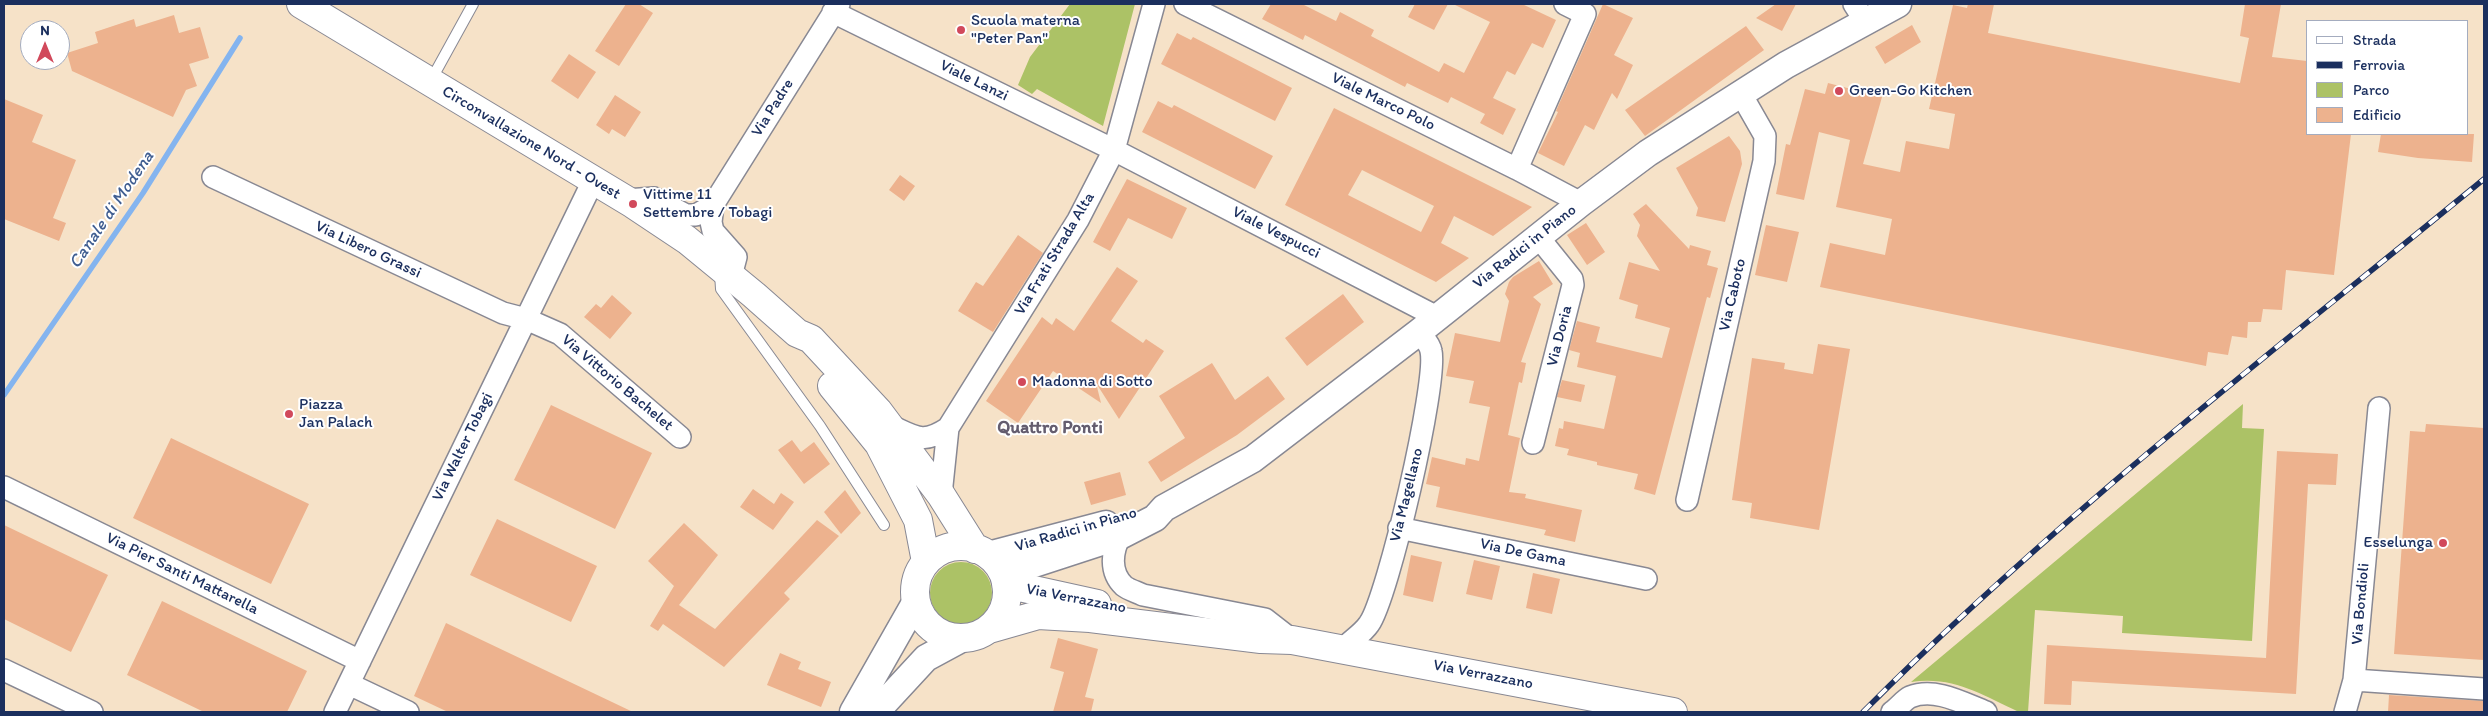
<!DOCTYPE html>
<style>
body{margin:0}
#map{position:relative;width:2488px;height:716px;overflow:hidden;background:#f6e2c8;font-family:Itim,sans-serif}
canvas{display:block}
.frame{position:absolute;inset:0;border:5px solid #1b2f5e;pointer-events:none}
.legend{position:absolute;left:2306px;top:20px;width:162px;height:115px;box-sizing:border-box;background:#fff;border:1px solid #a4acbf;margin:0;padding:6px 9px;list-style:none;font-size:15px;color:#1b2f5e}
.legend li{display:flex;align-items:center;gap:10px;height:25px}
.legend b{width:25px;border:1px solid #a4acbf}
.north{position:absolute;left:20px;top:20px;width:50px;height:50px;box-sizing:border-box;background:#fff;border:1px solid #a4acbf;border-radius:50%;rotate:0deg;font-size:14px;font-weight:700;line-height:20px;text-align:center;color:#1b2f5e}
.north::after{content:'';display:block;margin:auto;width:18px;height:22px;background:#d1495b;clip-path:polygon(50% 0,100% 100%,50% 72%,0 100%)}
</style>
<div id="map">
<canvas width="2488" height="716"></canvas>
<div class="frame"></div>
<ul class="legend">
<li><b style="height:6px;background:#fff"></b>Strada</li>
<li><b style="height:6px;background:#1b2f5e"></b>Ferrovia</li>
<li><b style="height:14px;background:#acc266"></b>Parco</li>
<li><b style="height:14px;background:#edb28e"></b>Edificio</li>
</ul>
<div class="north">N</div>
</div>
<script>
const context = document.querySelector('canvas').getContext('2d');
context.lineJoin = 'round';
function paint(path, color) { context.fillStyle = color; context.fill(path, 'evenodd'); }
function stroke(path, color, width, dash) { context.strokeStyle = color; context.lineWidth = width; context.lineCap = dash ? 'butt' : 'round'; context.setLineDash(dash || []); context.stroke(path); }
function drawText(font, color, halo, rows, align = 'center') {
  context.font = font + ' Itim,sans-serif'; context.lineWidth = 4; context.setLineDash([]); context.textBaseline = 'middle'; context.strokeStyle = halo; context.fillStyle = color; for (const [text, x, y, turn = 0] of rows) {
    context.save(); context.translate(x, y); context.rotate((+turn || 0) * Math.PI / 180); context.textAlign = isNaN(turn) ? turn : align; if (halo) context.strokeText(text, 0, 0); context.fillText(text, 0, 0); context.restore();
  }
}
paint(new Path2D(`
 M1070 4H1135L1103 126 1037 89 1032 94 1018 85 1030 57Z
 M2243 404 2242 428 2264 429 2252 641 2122 633 2123 616 2035 610 2028 712H2019C1981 695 1955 676 1911 682Z
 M930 593a31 31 0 1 1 62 0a31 31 0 1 1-62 0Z`), '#acc266');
stroke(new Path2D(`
 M4 395 143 193 240 38`), '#84b4ef', 5.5);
paint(new Path2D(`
 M626 4H639L653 13 619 66 595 51Z
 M1271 4H1302L1336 21 1340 12 1374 30 1371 36 1439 72 1444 63 1464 73 1490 22 1453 4H1522L1556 20 1543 48 1532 43 1515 75 1507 71 1493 98 1516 109 1503 135 1480 123 1485 114 1451 97 1448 103 1407 83 1405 87 1305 35 1303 40 1262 19Z
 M1415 4H1448L1434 30 1408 17Z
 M1603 4 1633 18 1614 55 1633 65 1617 99 1612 93 1594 130 1585 125 1564 166 1538 153 1558 112 1556 111Z
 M1776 4H1796L1782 31 1756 18Z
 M1968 4H1994L1988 33 2240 83 2249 38 2240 36 2245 4H2281L2272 57 2307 61V134H2351L2334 275 2286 270 2282 310 2263 309 2261 322H2248L2247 338 2232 336 2228 355 2208 352 2206 366 1820 287 1830 243 1885 255 1892 219 1836 207 1850 140 1819 132 1804 200 1776 194 1786 144 1790 145 1805 89 1825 94 1828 83 1882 97 1863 164 1900 172 1906 141 1949 149 1955 114 1929 109 1953 5 1967 8Z
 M174 15 179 33 200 27 209 58 189 64 197 86 186 90 173 117 72 71 67 53 98 43 95 32 134 19 136 27Z
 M1912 25 1921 42 1885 64 1875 47Z
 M1746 26 1764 50 1645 136 1625 110Z
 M1177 33 1191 40 1193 37 1292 88 1275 121 1161 64Z
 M569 54 596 72 578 99 551 81Z
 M615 95 641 112 625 137 612 129 609 134 596 125Z
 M4 99 43 115 32 142 76 160 53 218 66 223 59 241 4 219Z
 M1158 101 1172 108 1174 105 1273 156 1255 189 1142 132Z
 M1334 108 1532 207 1493 236 1454 216 1441 243 1469 258 1436 282 1285 205ZM1362 170 1434 206 1421 232 1348 195Z
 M2381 134H2474L2472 162 2418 158 2378 152Z
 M1729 136 1740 151 1742 164 1725 222 1696 216 1698 208 1676 168Z
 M900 175 915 186 904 201 889 190Z
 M1127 179 1187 208 1172 239 1128 218 1110 251 1093 242Z
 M1646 204 1689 249 1690 245 1711 251 1707 265 1718 268 1710 298 1707 297 1655 495 1634 489 1638 474 1597 465V462L1567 455 1569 449 1555 446 1559 428 1563 429 1564 421 1604 429 1616 376 1577 367 1580 353 1569 350 1577 321 1600 327 1596 342 1662 358 1670 328 1635 318 1638 305 1619 299 1629 262 1660 271 1637 236 1640 225 1633 214Z
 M1586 223 1605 252 1587 265 1567 235Z
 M1766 225 1799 232 1787 282 1755 275Z
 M1018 235 1043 253 993 332 958 311 976 282 983 286Z
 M1539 261 1553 284 1533 297 1541 304 1521 362 1526 363 1522 383 1519 382 1508 435 1520 438 1509 492 1526 494 1525 498 1582 510 1575 542 1544 535 1546 530 1436 507 1440 487 1426 484 1432 457 1465 465 1466 458 1479 461 1490 407 1469 403 1474 381 1446 376 1455 333 1500 342 1509 301 1505 294 1509 282 1513 277Z
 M1117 267 1138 281 1111 321 1143 343 1146 339 1164 351 1119 419 1096 383 1101 403 1053 371 1018 423 986 401 1042 317 1052 325 1056 318 1074 331Z
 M1343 294 1364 322 1307 366 1285 338Z
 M612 295 632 313 610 339 584 317 596 304 601 308Z
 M1818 344 1850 349 1819 530 1750 518 1752 503 1732 500 1752 358 1785 363 1784 369 1813 374Z
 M1212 363 1235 400 1268 376 1285 399 1237 435 1161 482 1148 462 1185 438 1159 396Z
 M1562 380 1585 385 1581 402 1557 397Z
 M551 405 652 453 615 529 514 480Z
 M2426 424 2484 428V660L2394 654 2410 431 2425 432Z
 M171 438 309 504 271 584 133 518Z
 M792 440 801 452 814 442 830 464 804 484 778 450Z
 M2277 451 2338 454 2336 485 2308 484 2296 694 2072 681 2071 705 2044 704 2047 645 2266 658Z
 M1120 472 1126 495 1091 505 1084 482Z
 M753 489 774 504 781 493 794 502 773 530 740 507Z
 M845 490 861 513 841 534 824 512Z
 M497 519 597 566 571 622 470 575Z
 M817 520 839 536 784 593 790 599 724 667 663 624 658 631 650 626 674 586 648 561 684 523 718 555 679 605 715 629Z
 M4 525 108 575 71 652 4 619Z
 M1411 555 1442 562 1433 602 1403 595Z
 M1474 560 1500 566 1492 600 1466 594Z
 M1533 573 1560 579 1552 614 1526 608Z
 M162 601 307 671 287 712H204L127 675Z
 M446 623 633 712H448L414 696Z
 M1058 638 1098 649 1085 697 1094 699 1091 712H1053L1064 672 1050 668Z
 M780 653 801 662 798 669 831 682 821 707 767 685Z
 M2389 695 2484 701V712H2388Z`), '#edb28e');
const service = new Path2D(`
 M430 82 473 4
 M720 273 721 289 820 426 884 525`);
const minor = new Path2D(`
 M1185 4 1517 169 1581 203
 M1854 4 1865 21
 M833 12 1114 150 1437 317
 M1517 169 1585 14 1565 4
 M213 177 503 313 526 319 560 334 680 437
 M626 200 654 198 686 215H696L713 205 839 4
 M713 205 711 222 713 231 736 257 731 276
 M889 425C916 437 922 445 948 428
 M1533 443 1573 285 1572 279 1539 238
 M4 487 360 661
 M941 495 948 428 1078 220 1114 150 1154 4
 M1687 500 1764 161 1765 136 1741 94
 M1399 528 1646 579
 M1120 536C1112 551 1109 572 1124 586 1129 590 1137 592 1143 595L1265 619 1292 640
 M1344 648C1352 640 1363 633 1369 624 1388 598 1438 382 1431 351 1430 344 1423 337 1419 332
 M4 670 92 712
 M2354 680 2484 689
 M349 684 408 712
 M335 712 593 181
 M1892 712C1898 708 1904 700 1910 697 1935 687 1963 703 1986 712
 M2345 712 2354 680 2379 408`);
const tertiary = new Path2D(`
 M988 555 1106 524
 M1005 580 1025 567 1120 536 1155 518 1164 508 1253 459 1419 332 1581 203 1648 153 1786 65 1898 4
 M853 712 915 603
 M876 712 926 658 963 638`);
const secondary = new Path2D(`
 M301 4 633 204 687 240 754 295 797 333 811 339 878 411 941 495 975 549
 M832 386 879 444 918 520 926 562
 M915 592a46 46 0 1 1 92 0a46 46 0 1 1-92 0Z
 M1006 584 1097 604
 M989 629 1038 615 1090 618 1261 639 1292 640 1673 712`);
stroke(service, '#888893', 12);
stroke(minor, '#888893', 24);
stroke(tertiary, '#888893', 29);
stroke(secondary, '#888893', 30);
stroke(service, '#fff', 10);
stroke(minor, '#fff', 21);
stroke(tertiary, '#fff', 26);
stroke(secondary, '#fff', 28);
const rail = new Path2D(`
 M1863 712C2055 518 2273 352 2484 179`);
stroke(rail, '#1b2f5e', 5.5);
stroke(rail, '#fff', 4, [11]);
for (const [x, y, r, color] of [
 [961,30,5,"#d1495b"],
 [1839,91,5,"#d1495b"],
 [633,204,5,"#d1495b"],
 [1022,382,5,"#d1495b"],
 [289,414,5,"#d1495b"],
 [2443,543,5,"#d1495b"]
]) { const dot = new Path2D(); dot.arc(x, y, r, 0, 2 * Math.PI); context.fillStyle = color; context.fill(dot); stroke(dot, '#fff', 2); }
drawText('16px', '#1b2f5e', '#fff', [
 ["Scuola materna",971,21],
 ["\"Peter Pan\"",971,39],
 ["Green-Go Kitchen",1849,91],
 ["Vittime 11",643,195],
 ["Settembre / Tobagi",643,213],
 ["Madonna di Sotto",1032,382],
 ["Piazza",299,405],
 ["Jan Palach",299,423],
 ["Esselunga",2433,543,"right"]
], 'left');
drawText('16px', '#1b2f5e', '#fff', [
 ["Viale Lanzi",974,81,26],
 ["Viale Marco Polo",1383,102,26],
 ["Via Padre",773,108,-58],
 ["Circonvallazione Nord - Ovest",531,143,31],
 ["Viale Vespucci",1276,233,27],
 ["Via Radici in Piano",1525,247,-38],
 ["Via Libero Grassi",368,250,25],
 ["Via Frati Strada Alta",1055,254,-59],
 ["Via Caboto",1733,295,-77],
 ["Via Doria",1560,336,-76],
 ["Via Vittorio Bachelet",617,383,40],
 ["Via Walter Tobagi",463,447,-64],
 ["Via Magellano",1407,495,-76],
 ["Via Radici in Piano",1076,530,-16],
 ["Via De Gama",1523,553,12],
 ["Via Pier Santi Mattarella",182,574,26],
 ["Via Verrazzano",1076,599,11],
 ["Via Bondioli",2361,604,-85],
 ["Via Verrazzano",1483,675,11]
]);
drawText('italic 18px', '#405e91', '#fff', [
 ["Canale di Modena",112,210,-56]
]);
drawText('bold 18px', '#645d6f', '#fff', [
 ["Quattro Ponti",1050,428]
]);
</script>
